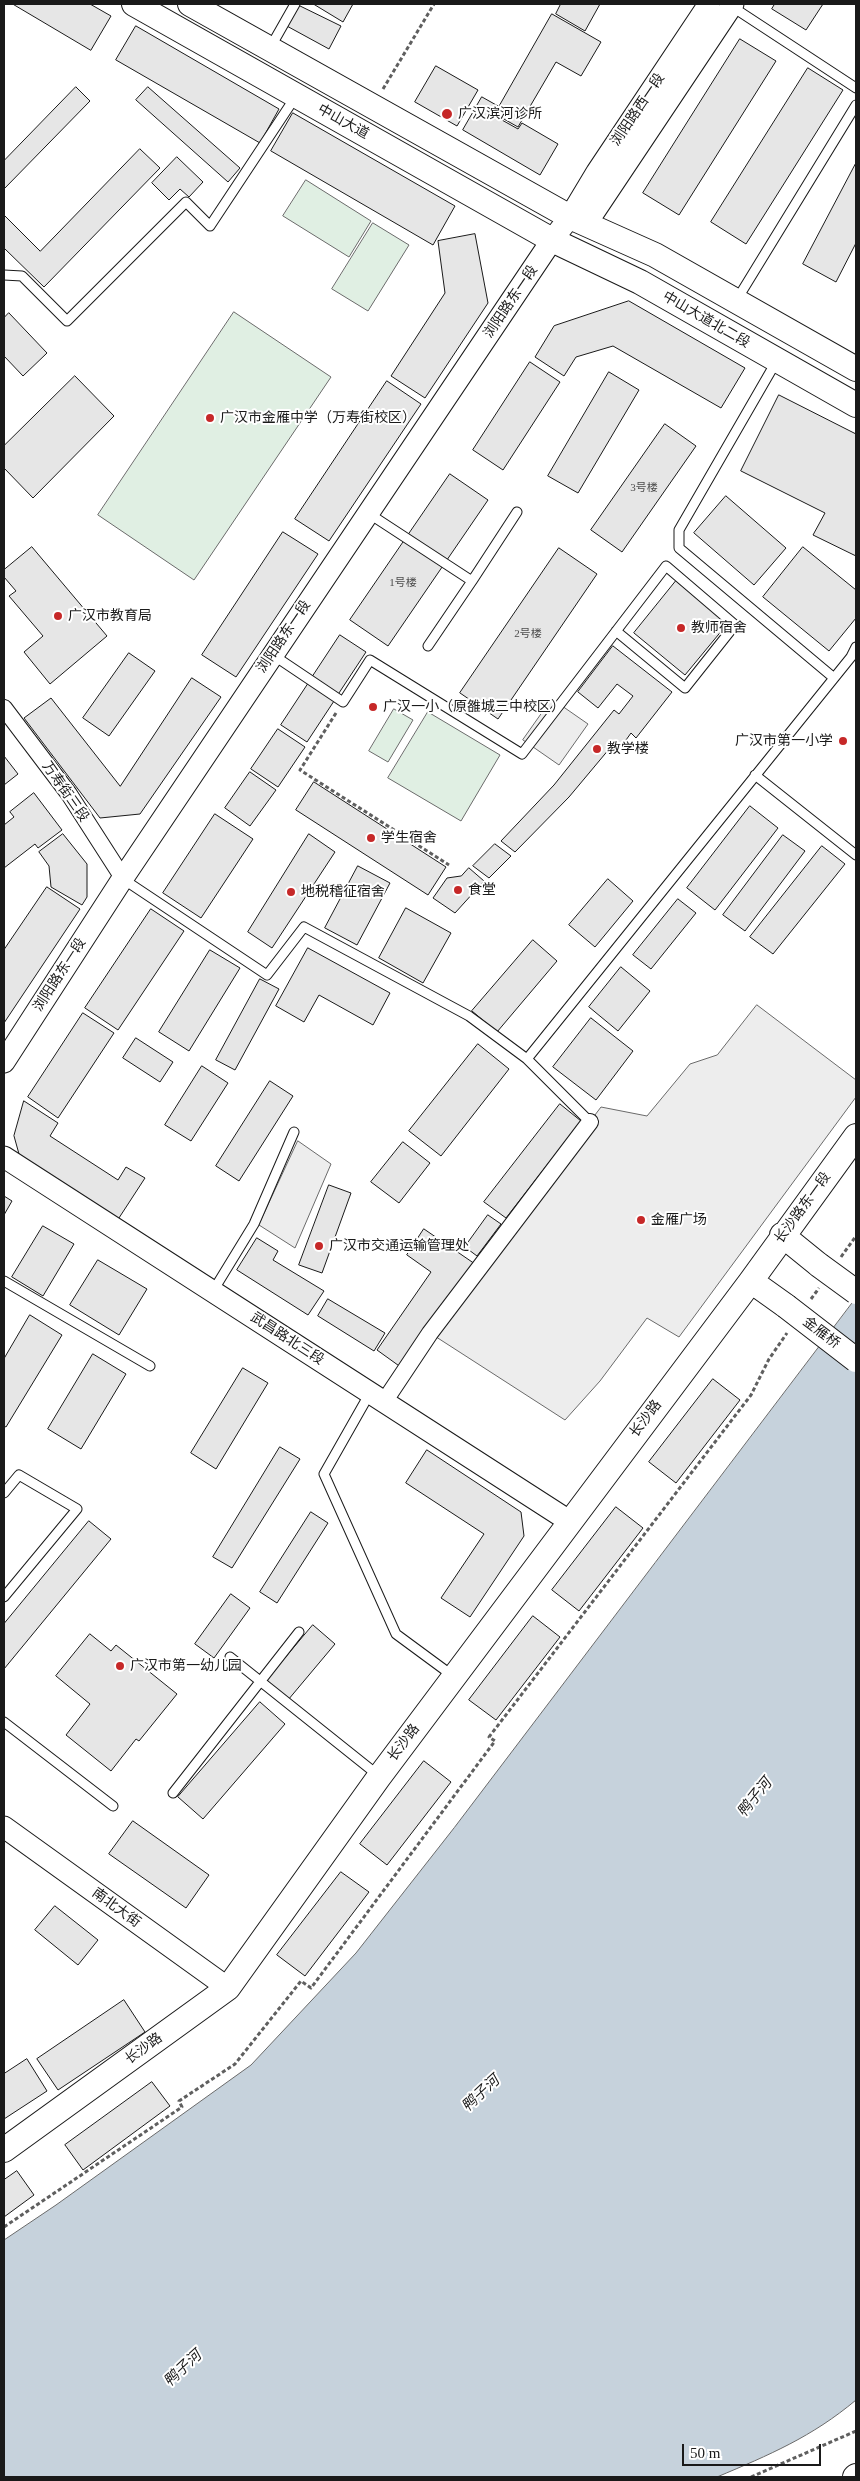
<!DOCTYPE html>
<meta charset="utf-8">
<style>
body{margin:0}
#map{position:relative;width:860px;height:2481px;overflow:hidden;background:#fff;font-family:"Times New Roman",serif}
canvas{display:block}
.frame{position:absolute;inset:0;border:5px solid #1a1a1a;pointer-events:none}
.scale{position:absolute;left:682px;top:2444px;width:139px;height:22px;box-sizing:border-box;border:2px solid #1a1a1a;border-top:0;padding-left:6px;font-size:15px;line-height:18px;white-space:nowrap;color:#1a1a1a;-webkit-text-stroke:4px #fff;paint-order:stroke}
</style>
<div id="map">
<canvas width="860" height="2481"></canvas>
<div class="frame"></div>
<div class="scale">50 m</div>
</div>
<script>
const context = document.querySelector('canvas').getContext('2d');
context.lineJoin = 'round';
function paint(path, color) { context.fillStyle = color; context.fill(path, 'evenodd'); }
function stroke(path, color, width, dash) { context.strokeStyle = color; context.lineWidth = width; context.lineCap = dash ? 'butt' : 'round'; context.setLineDash(dash || []); context.stroke(path); }
function drawText(font, color, halo, rows, align = 'center') {
  context.font = font + ' "Times New Roman","Noto Sans SC",serif'; context.lineWidth = 4; context.setLineDash([]); context.textBaseline = 'middle'; context.strokeStyle = halo; context.fillStyle = color; for (const [text, x, y, turn = 0] of rows) {
    context.save(); context.translate(x, y); context.rotate((+turn || 0) * Math.PI / 180); context.textAlign = isNaN(turn) ? turn : align; if (halo) context.strokeText(text, 0, 0); context.fillText(text, 0, 0); context.restore();
  }
}
const green = new Path2D(`
 M306 180 371 221 349 257 283 216Z
 M373 223 409 245 368 311 332 289Z
 M234 312 331 377 194 580 98 515Z
 M394 709 413 720 388 762 369 751Z
 M428 712 500 755 461 821 388 778Z`);
paint(green, '#e0efe3');
stroke(green, '#6a6a6a', 1);
const parking = new Path2D(`
 M552 699 588 724 559 765 523 740Z
 M757 1005 856 1080V1097L679 1337 647 1318 600 1381 565 1420 430 1333 601 1107 647 1116 690 1064 717 1055Z
 M298 1141 331 1164 295 1248 259 1225Z`);
paint(parking, '#ededed');
stroke(parking, '#6a6a6a', 1);
const water = new Path2D(`
 M856 1298V2400C812 2437 769 2455 717 2477H4V2240L56 2205 251 2065 356 1953 454 1828Z`);
paint(water, '#c6d2dc');
stroke(water, '#6a6a6a', 1);
const building = new Path2D(`
 M13 4H90L111 16 91 50Z
 M296 4 341 26 329 49 285 25Z
 M316 4H353L343 22 315 5Z
 M561 4H600L585 31 556 14Z
 M775 4H823L806 30 772 9Z
 M552 14 601 42 581 76 556 62 518 127 495 114Z
 M136 26 279 109 260 143 116 60Z
 M740 39 776 61 679 215 643 193Z
 M436 66 478 90 457 126 415 102Z
 M808 68 843 90 746 244 711 222Z
 M76 87 90 101 4 189V161Z
 M148 87 240 168 228 182 136 100Z
 M482 97 498 106 493 115 518 129 522 123 558 144 540 175 463 130Z
 M293 113 455 206 433 245 271 151Z
 M140 149 160 168 44 287 4 248V215L40 251Z
 M177 157 203 182 189 197 180 189 169 200 152 183Z
 M856 163V243L836 282 803 264Z
 M475 234 488 303 425 398 391 376 445 293 438 241Z
 M629 301 745 368 721 408 613 346 576 357 564 376 535 357 554 326Z
 M9 313 47 353 23 376 4 356V318Z
 M530 362 560 382 503 470 473 450Z
 M609 372 639 390 578 493 548 476Z
 M75 376 114 416 33 498 4 468V446Z
 M387 381 421 404 329 541 295 519Z
 M779 395 856 434V556L813 535 825 513 741 471Z
 M665 424 696 446 622 552 591 530Z
 M450 474 488 500 388 646 350 620Z
 M726 496 786 548 754 585 694 533Z
 M283 532 318 554 236 677 202 655Z
 M32 547 107 636 50 684 24 652 43 636 9 596 16 591 4 577V570Z
 M803 547 856 590V618L829 651 763 597Z
 M559 548 597 574 498 719 460 693Z
 M676 581 728 623 685 675 634 633Z
 M340 635 366 652 337 696 311 679Z
 M613 646 672 692 636 738 631 733 621 747 615 742 569 797 515 852 501 841 554 785 614 710 619 714 633 696 617 684 598 708 578 692Z
 M129 653 155 671 109 736 83 718Z
 M192 678 221 697 140 814 100 818 24 718 51 698 120 786Z
 M310 681 336 698 307 742 281 725Z
 M278 729 305 747 278 787 251 769Z
 M4 756 18 774 4 785Z
 M250 772 276 790 250 826 225 808Z
 M314 782 446 867 428 895 296 810Z
 M34 793 62 830 38 848 35 844 4 868V825L14 817 10 812Z
 M750 806 778 828 715 910 687 888Z
 M215 814 253 839 201 918 163 893Z
 M63 834 87 864V897L82 905 51 887 49 866 39 852Z
 M309 834 335 852 272 948 248 932Z
 M783 835 805 851 745 931 723 915Z
 M495 844 511 856 489 878 473 866Z
 M822 846 845 864 773 954 750 937Z
 M358 866 390 883 357 945 325 928Z
 M469 868 484 881 455 913 433 898 447 878 461 876Z
 M608 879 633 901 595 947 569 925Z
 M47 887 80 909 4 1023V950Z
 M678 899 696 913 651 969 633 955Z
 M406 908 451 933 423 983 379 958Z
 M151 909 184 931 118 1030 85 1008Z
 M533 940 557 961 497 1032 472 1011Z
 M308 948 390 993 373 1025 319 995 304 1022 276 1006Z
 M210 950 240 968 189 1051 159 1032Z
 M621 967 650 991 618 1031 589 1007Z
 M260 979 279 989 235 1070 216 1060Z
 M83 1013 114 1033 58 1118 28 1097Z
 M591 1018 633 1051 596 1100 553 1067Z
 M136 1038 173 1062 160 1082 123 1058Z
 M478 1044 509 1069 441 1156 409 1131Z
 M202 1066 228 1083 191 1141 165 1125Z
 M270 1081 293 1096 239 1181 216 1166Z
 M24 1101 58 1123 50 1136 118 1180 126 1167 145 1178 117 1221 26 1163 19 1154 14 1136Z
 M560 1104 581 1121 506 1218 484 1202Z
 M403 1142 430 1163 399 1203 371 1182Z
 M329 1185 351 1193 322 1273 299 1265Z
 M4 1196 12 1201 4 1215Z
 M488 1215 501 1224 477 1256 465 1247Z
 M43 1226 74 1244 43 1296 12 1277Z
 M424 1229 475 1264 402 1368 377 1350 431 1272 407 1255Z
 M257 1238 278 1251 273 1260 324 1291 308 1315 237 1270Z
 M98 1260 147 1289 119 1335 70 1305Z
 M328 1299 385 1333 374 1351 318 1316Z
 M30 1315 62 1335 6 1427 4 1426V1359Z
 M93 1354 126 1374 81 1449 48 1429Z
 M243 1368 268 1383 216 1469 191 1453Z
 M713 1379 740 1400 676 1483 649 1462Z
 M280 1447 300 1459 232 1568 213 1557Z
 M427 1450 521 1512 524 1536 470 1617 441 1598 484 1534 406 1483Z
 M616 1507 643 1528 579 1611 552 1590Z
 M311 1512 328 1523 277 1603 260 1592Z
 M89 1521 111 1539 4 1669V1624Z
 M231 1594 250 1608 214 1658 195 1644Z
 M533 1616 560 1637 496 1720 469 1700Z
 M313 1625 335 1644 288 1700 266 1681Z
 M90 1634 111 1651 116 1645 177 1694 139 1741 136 1739 111 1771 66 1735 90 1704 56 1676Z
 M260 1702 285 1724 203 1819 178 1797Z
 M424 1761 451 1782 387 1865 360 1844Z
 M133 1821 209 1875 186 1908 109 1854Z
 M341 1872 369 1892 305 1976 277 1955Z
 M55 1906 98 1940 78 1965 35 1930Z
 M124 2000 145 2032 58 2090 37 2059Z
 M27 2059 47 2091 4 2119V2074Z
 M152 2082 170 2106 83 2170 65 2145Z
 M17 2171 34 2195 4 2217V2180Z`);
paint(building, '#e6e6e6');
stroke(building, '#1a1a1a', 1);
const service = new Path2D(`
 M731 6 856 88
 M270 48 295 4
 M4 275 22 276 67 321 186 202 210 226 296 96
 M736 301 856 105
 M776 362 679 530V548L834 678
 M368 513 472 581 517 512
 M428 646 472 581
 M273 655 343 702 370 660 522 754 666 566 735 625 685 688 616 631
 M755 775 856 855
 M123 879 267 975 304 927 469 1016 527 1059 590 1122
 M527 1059 851 657 856 647
 M4 1281 150 1366
 M213 1291 254 1224 294 1132
 M370 1393 324 1474 396 1634 453 1676
 M4 1493 19 1475 77 1509 4 1597
 M230 1657 379 1776
 M4 1722 113 1806
 M173 1793 299 1632`);
const minor = new Path2D(`
 M4 708 69 794 123 878
 M384 1402 430 1333 590 1122`);
const tertiary = new Path2D(`
 M586 224 733 4
 M4 1062 123 878 552 240 570 217 597 172 709 4
 M4 1157 569 1521
 M4 1827 228 1988`);
const secondary = new Path2D(`
 M134 4 552 240 640 282 856 405
 M190 4 570 217 655 255 856 369
 M782 1235 819 1265
 M751 1281 786 1306
 M4 2150 228 1988 379 1777 751 1281 856 1136
 M855 2477 856 2476`);
stroke(service, '#1a1a1a', 11);
stroke(minor, '#1a1a1a', 18);
stroke(tertiary, '#1a1a1a', 23);
stroke(secondary, '#1a1a1a', 26);
stroke(new Path2D(`
 M383 89 434 4
 M336 713 300 770 449 865
 M841 1257 856 1236
 M811 1299 819 1288
 M4 2227 182 2107 179 2101 235 2064 301 1981 311 1988 495 1741 489 1737 751 1395 769 1359 787 1333
 M751 2477 856 2431`), '#5f5f5f', 3, [4, 2.5]);
stroke(service, '#fff', 9);
stroke(minor, '#fff', 16);
stroke(tertiary, '#fff', 21);
stroke(secondary, '#fff', 24);
const secondaryBridge = new Path2D(`
 M819 1265 856 1292
 M786 1306 856 1360`);
stroke(secondaryBridge, '#1a1a1a', 26, []);
stroke(secondaryBridge, '#fff', 24);
for (const [x, y, r, color] of [
 [447,114,6,"#c62828"],
 [210,418,5,"#c62828"],
 [58,616,5,"#c62828"],
 [681,628,5,"#c62828"],
 [373,707,5,"#c62828"],
 [843,741,5,"#c62828"],
 [597,749,5,"#c62828"],
 [371,838,5,"#c62828"],
 [458,890,5,"#c62828"],
 [291,892,5,"#c62828"],
 [641,1220,5,"#c62828"],
 [319,1246,5,"#c62828"],
 [120,1666,5,"#c62828"]
]) { const dot = new Path2D(); dot.arc(x, y, r, 0, 2 * Math.PI); context.fillStyle = color; context.fill(dot); stroke(dot, '#fff', 2); }
drawText('11px', '#4d4d4d', null, [
 ["3号楼",644,488],
 ["1号楼",403,583],
 ["2号楼",528,634]
]);
drawText('14px', '#1a1a1a', '#fff', [
 ["浏阳路西一段",638,110,-56],
 ["中山大道",343,122,29],
 ["浏阳路东一段",511,302,-56],
 ["中山大道北二段",706,320,30],
 ["浏阳路东一段",284,637,-56],
 ["万寿街三段",65,792,55],
 ["浏阳路东一段",60,975,-57],
 ["长沙路东一段",803,1208,-54],
 ["金雁桥",821,1333,37],
 ["武昌路北三段",287,1339,33],
 ["长沙路",646,1419,-53],
 ["长沙路",404,1743,-53],
 ["南北大街",116,1908,36],
 ["长沙路",144,2049,-36]
]);
drawText('14px', '#1a1a1a', '#fff', [
 ["广汉滨河诊所",458,114],
 ["广汉市金雁中学（万寿街校区）",220,418],
 ["广汉市教育局",68,616],
 ["教师宿舍",691,628],
 ["广汉一小（原雒城三中校区）",383,707],
 ["广汉市第一小学",833,741,"right"],
 ["教学楼",607,749],
 ["学生宿舍",381,838],
 ["食堂",468,890],
 ["地税稽征宿舍",301,892],
 ["金雁广场",651,1220],
 ["广汉市交通运输管理处",329,1246],
 ["广汉市第一幼儿园",130,1666]
], 'left');
drawText('italic 15px', '#1a1a1a', '#fff', [
 ["鸭子河",755,1798,-51],
 ["鸭子河",481,2094,-43],
 ["鸭子河",183,2369,-43]
]);
</script>
